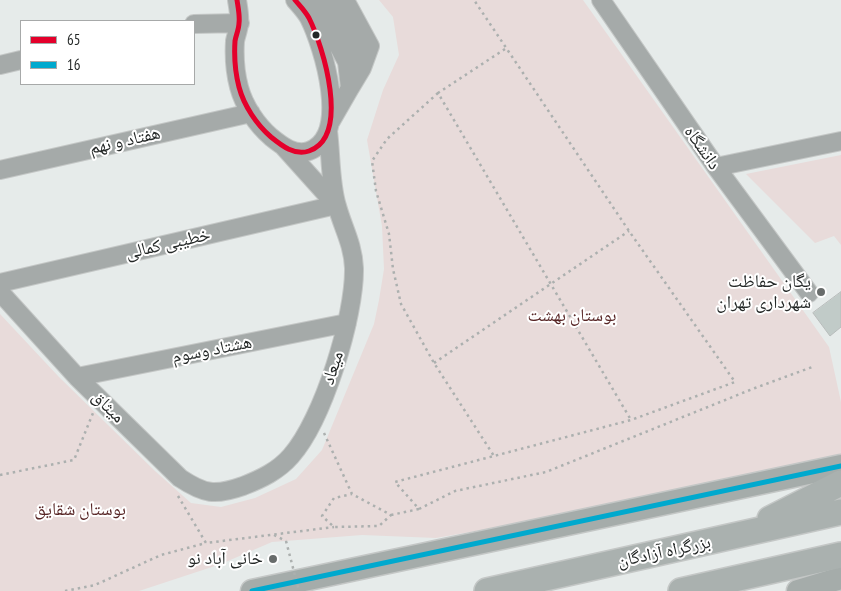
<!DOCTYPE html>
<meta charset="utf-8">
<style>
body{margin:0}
#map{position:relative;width:841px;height:591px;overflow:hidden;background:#e6ebea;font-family:"PT Sans Narrow",sans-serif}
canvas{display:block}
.legend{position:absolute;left:20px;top:20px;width:175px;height:65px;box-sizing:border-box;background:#fff;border:1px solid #a7a9a9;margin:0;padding:6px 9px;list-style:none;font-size:15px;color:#242827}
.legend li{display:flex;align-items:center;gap:10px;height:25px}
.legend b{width:25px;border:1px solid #a7a9a9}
</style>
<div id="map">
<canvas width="841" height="591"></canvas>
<ul class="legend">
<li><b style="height:6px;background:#e4002b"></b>65</li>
<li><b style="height:6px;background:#00a9ce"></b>16</li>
</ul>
</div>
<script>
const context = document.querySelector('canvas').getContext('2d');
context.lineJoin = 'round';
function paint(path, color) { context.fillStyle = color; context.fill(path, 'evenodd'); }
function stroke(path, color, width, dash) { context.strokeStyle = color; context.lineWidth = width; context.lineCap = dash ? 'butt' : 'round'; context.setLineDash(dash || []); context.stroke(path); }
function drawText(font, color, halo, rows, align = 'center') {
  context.font = font + ' "PT Sans Narrow","Noto Naskh Arabic",sans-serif'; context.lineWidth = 4; context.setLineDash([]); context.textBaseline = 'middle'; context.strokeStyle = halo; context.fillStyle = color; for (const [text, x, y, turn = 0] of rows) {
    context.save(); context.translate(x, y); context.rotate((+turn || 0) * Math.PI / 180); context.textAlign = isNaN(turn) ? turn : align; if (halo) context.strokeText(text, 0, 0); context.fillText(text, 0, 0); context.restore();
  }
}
paint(new Path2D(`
 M379 0H583L829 347 841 402V455L527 522 436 538 362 535 272 542 221 564 139 591H0V314L59 377 155 471 191 503 221 507 255 498 296 479 322 450 374 324 379 300 384 269 382 226 367 140 383 90 399 55 393 17Z
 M841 155V245L834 236 815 243 746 174Z`), '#e8dbda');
const building = new Path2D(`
 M841 292V327L830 336 813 313Z`);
paint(building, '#c1cbc8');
stroke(building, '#b8bcbb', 1);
const minor = new Path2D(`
 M237 0C238 7 240 16 239 23 239 29 236 35 235 41 234 57 235 72 239 87 244 106 257 125 271 137 282 146 295 156 309 151 351 136 323 46 309 18 305 11 300 6 295 0
 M314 0 347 62 350 88 331 121
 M330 0 357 54 362 68 350 88
 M345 0 370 46 362 68
 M601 0 716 167 809 293
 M194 24 240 23
 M0 65 21 60
 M283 146 336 205
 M716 167 841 141
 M0 170 251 113
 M0 283 336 205
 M0 292 77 377 180 478C204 494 215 496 243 486 261 479 278 471 291 456 323 420 355 316 354 268 353 244 343 228 337 206 330 184 331 154 328 131
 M77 377 347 323`);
const major = new Path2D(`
 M252 591 841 466
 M798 591 841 578`);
const highway = new Path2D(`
 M770 519 841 483
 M487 591 841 512
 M681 591 841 555`);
stroke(minor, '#c4c7c6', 20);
stroke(major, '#c4c7c6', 25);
stroke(highway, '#c4c7c6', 28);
stroke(new Path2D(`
 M505 49 438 93 631 420
 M438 93 387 139 372 161 376 191 389 234 393 269 401 304 434 363 494 456
 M434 363 629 231
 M324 433 352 494 391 515 379 526 334 527 322 516 334 498 352 494
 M0 475 74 460 93 413
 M178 496 206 543 334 527
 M419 509 455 491 546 472 755 388 815 366
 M391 515 419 509 395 482 631 420 735 382 629 231 474 0
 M274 535 286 541
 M65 591 95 585 161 555 206 543`), '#acb0af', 2.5, [2.5, 4]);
stroke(minor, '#a5aaa9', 18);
stroke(major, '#a5acaa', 22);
stroke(highway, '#aab1af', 25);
stroke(new Path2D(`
 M286 541 299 591`), '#acb0af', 2.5, [2.5, 4]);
stroke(new Path2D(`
 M237 0C238 7 240 16 239 23 239 29 236 35 235 41 234 57 235 72 239 87 244 106 257 125 271 137 282 146 295 156 309 151 351 136 323 46 309 18 305 11 300 6 295 0`), '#e4002b', 5);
stroke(new Path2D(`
 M252 591 841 466`), '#00a9ce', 5);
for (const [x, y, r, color] of [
 [316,35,4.5,"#242827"],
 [821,292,5,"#686c6b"],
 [273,559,5,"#686c6b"]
]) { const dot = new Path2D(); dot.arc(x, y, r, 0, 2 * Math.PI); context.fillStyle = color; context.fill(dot); stroke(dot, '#fff', 2); }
drawText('18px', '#242827', '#fff', [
 ["هفتاد و نهم",125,141,-13],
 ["دانشگاه",702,148,55],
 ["خطیبی کمالی",168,244,-13],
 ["هشتاد وسوم",212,350,-11],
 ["میعاد",333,368,-72],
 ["میثاق",108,407,45],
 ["بزرگراه آزادگان",664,552,-12]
]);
drawText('18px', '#242827', '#fff', [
 ["یگان حفاظت",811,282],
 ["شهرداری تهران",811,303],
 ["خانی آباد نو",263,559]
], 'right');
drawText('18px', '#572525', '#fff', [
 ["بوستان بهشت",572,316],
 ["بوستان شقایق",80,510]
]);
</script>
